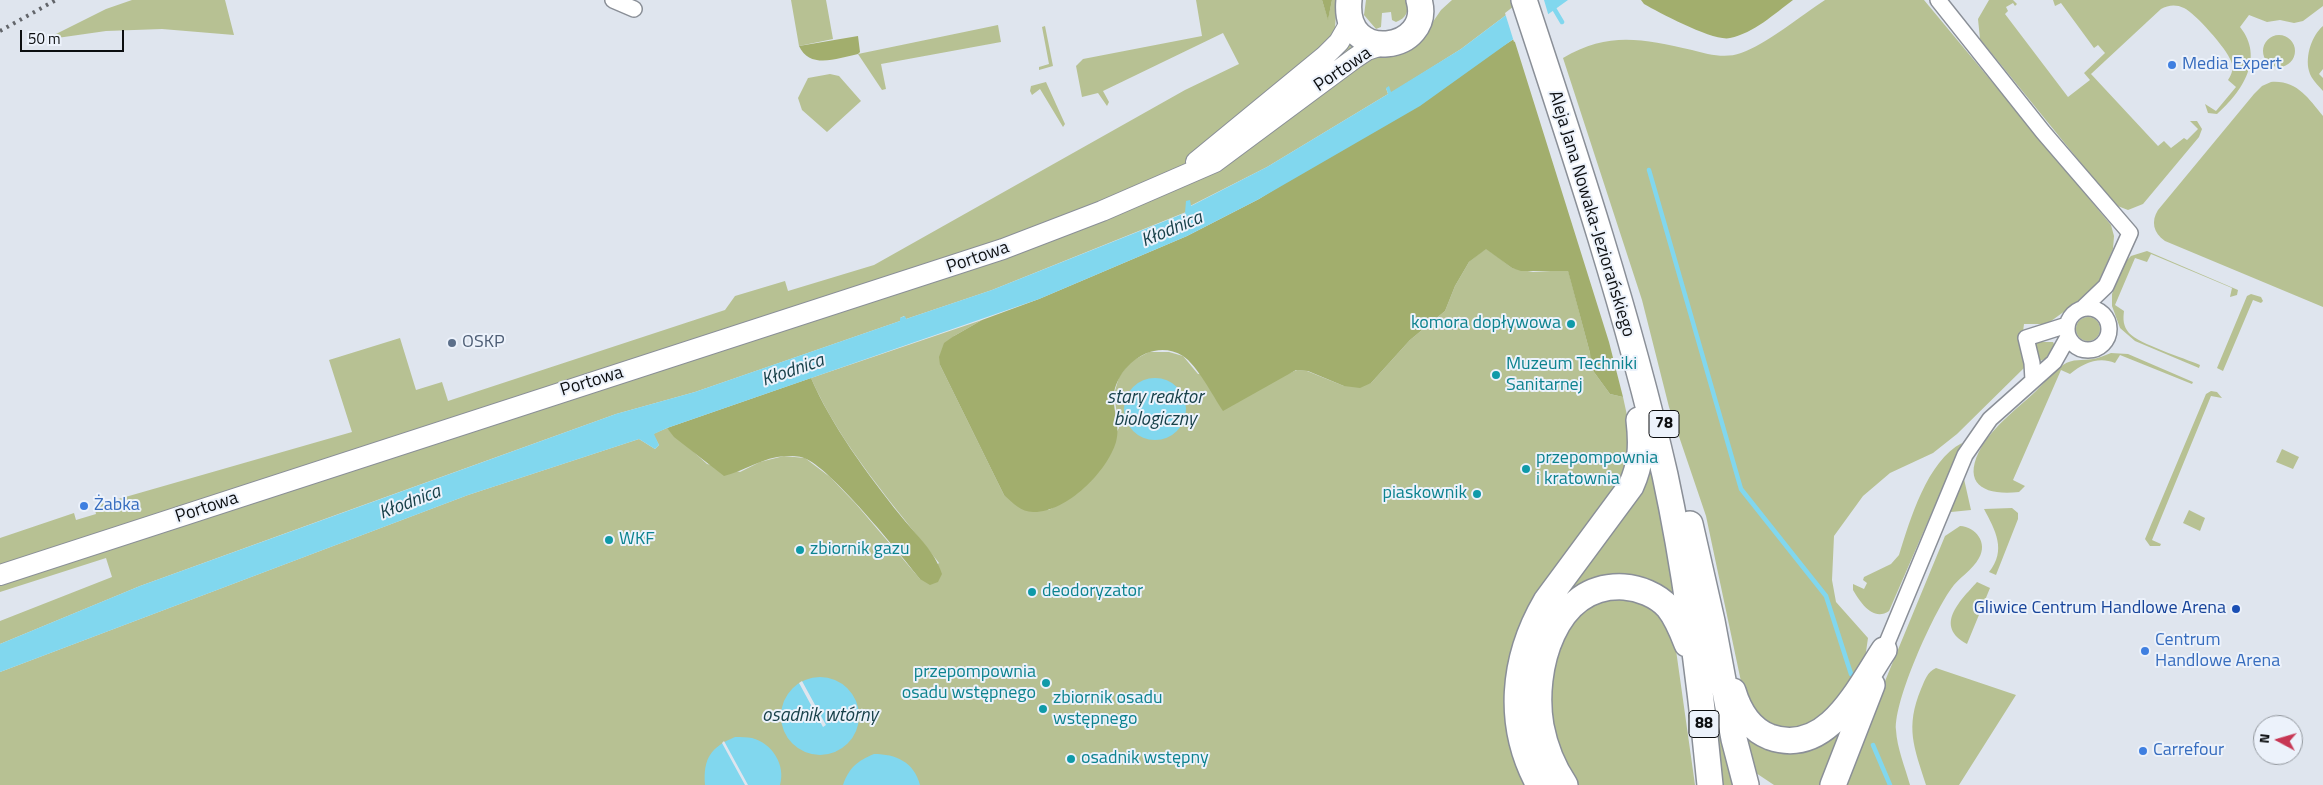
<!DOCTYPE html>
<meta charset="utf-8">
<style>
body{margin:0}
#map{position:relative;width:2323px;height:785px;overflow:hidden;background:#dfe5ee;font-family:"Titillium Web",sans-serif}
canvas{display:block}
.north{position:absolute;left:2253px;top:715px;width:50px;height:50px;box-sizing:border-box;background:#ecf2fb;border:1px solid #92979d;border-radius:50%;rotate:276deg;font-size:14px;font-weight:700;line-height:20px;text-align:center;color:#0c0e10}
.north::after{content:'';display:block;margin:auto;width:18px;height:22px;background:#c73754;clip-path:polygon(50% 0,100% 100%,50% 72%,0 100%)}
.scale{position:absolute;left:20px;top:30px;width:104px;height:22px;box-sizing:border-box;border:2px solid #0c0e10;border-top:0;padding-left:6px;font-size:15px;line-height:18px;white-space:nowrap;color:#0c0e10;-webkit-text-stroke:4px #ecf2fb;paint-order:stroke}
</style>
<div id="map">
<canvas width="2323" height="785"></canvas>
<div class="north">N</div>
<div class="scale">50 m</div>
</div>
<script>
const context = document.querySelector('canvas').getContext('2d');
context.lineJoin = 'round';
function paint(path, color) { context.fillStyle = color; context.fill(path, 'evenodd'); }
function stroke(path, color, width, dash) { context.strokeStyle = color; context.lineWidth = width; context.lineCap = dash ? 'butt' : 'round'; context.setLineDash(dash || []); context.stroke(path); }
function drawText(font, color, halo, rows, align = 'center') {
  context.font = font + ' "Titillium Web",sans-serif'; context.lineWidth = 4; context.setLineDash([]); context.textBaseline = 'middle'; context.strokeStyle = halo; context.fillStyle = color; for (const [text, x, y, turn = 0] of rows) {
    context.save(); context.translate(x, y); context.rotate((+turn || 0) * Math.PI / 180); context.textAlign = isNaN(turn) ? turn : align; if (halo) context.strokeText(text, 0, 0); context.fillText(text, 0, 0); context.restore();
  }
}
paint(new Path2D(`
 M132 0H225L234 35 162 29 106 31 50 39 52 36 106 9Z
 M791 0H826L833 39 799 46Z
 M1196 0H1322L1328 19 1332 0H1337L1335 28 1365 63 1426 32 1441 10 1452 0H1526L1461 49 1391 93 1386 88 1388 94 1267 167 1190 206 1186 201V212L992 290 906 319 904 316 900 318V321L695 392 616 414 344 512 140 586 0 644V621L112 577 106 558 0 592V538L74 513 76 520 96 514 94 506 352 432 329 360 400 338 416 390 442 382 448 401 725 310 735 296 785 281 788 291 874 265 1185 90 1239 64 1223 33 1103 91 1109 102 1107 106 1098 93 1082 97 1076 66 1083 59 1202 36Z
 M1366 0H1409C1408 11 1407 18 1396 22L1392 20 1391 12 1382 13 1381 27 1376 29 1364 15Z
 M1825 0H1924L2111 225 2114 236 2113 249 2098 283 2091 292 2047 324H2024L2021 347 2027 355 2025 367 1957 434 1933 453 1890 473 1863 496 1834 536 1832 580 1836 602 1868 638 1865 659 1822 721 1792 733 1766 726 1752 712 1743 691 1706 516 1669 407 1642 300 1563 58C1609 31 1642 39 1692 50 1707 54 1725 59 1741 53 1765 45 1802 15 1825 0Z
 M1989 0H2013L2017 4 2015 6 2013 3 2006 7 2008 11 2005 14 2068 97 2090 80 2084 73 2105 53 2098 45 2094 48 2061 3 2055 6 2053 0H2323V6L2303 21 2294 23 2280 20 2267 22 2249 15 2240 27C2265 58 2242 92 2217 114L2208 113 2205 104 2216 111 2236 87 2228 80C2232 74 2234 68 2231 61 2227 49 2195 13 2184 8 2176 4 2168 5 2161 9L2091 74 2158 146 2164 141 2171 148 2184 138 2187 140 2198 129 2190 121H2197L2202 129 2199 137 2143 204 2128 210 2115 205 1980 39 1978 19Z
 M998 25 1001 42 881 64 886 89 882 90 858 54Z
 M1045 26 1053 66 1039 70V67L1049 64 1042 27Z
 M2323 26V69L2319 74 2323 78V91C2318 85 2311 79 2309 71 2305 56 2312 35 2323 26Z
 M2263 51a16 16 0 1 1 32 0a16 16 0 1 1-32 0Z
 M830 74 839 76 861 101 827 132 802 110 798 98 808 78Z
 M1046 82 1065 124 1063 127 1040 89 1032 95 1030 91 1031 86Z
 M2271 82C2297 80 2308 98 2323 116V307L2165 241C2153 233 2151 221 2158 210L2254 94 2262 86Z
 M1486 248 1512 268 1533 272 1568 270 1590 353 1591 368 1610 394 1623 397 1630 429 1625 478 1570 555 1530 785H0V672L468 495 639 439 655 449 659 445 653 434 667 428 707 464 740 472 760 462 784 456 805 458 830 477 856 504 920 579 939 563C894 505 840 445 811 378L982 320 954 336 940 365 1004 495 1049 510 1079 491 1119 428 1114 394 1119 377 1130 362 1149 352H1169L1183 356 1198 374 1280 377 1297 370 1307 371 1344 386 1371 383 1410 340 1445 311 1455 286 1469 262Z
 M2147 251 2238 290 2237 295 2230 297 2232 288 2151 254 2147 262 2135 258 2115 305 2124 311C2123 319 2123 326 2129 333 2139 344 2184 358 2200 365L2199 368 2135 341 2120 328 2112 306V294L2124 263 2131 256Z
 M2251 294 2261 297 2263 301 2261 303 2253 300 2223 371 2217 368 2247 296Z
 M2076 329a12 12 0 1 1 24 0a12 12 0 1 1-24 0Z
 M2036 342H2053L2055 346 2045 359 2040 361 2033 344Z
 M2111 353 2128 354 2193 382 2192 384 2120 355 2115 363C2099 356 2083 363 2070 374L2061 370 2013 480 2025 486 2019 492C1984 496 1960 484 1982 446 1995 425 2018 408 2036 391 2044 383 2053 372 2063 365 2073 358 2082 361 2093 359 2099 358 2105 355 2111 353Z
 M2211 391 2217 392 2222 398 2211 396 2152 540 2161 544 2160 546H2150L2145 539 2206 394Z
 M1962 443 1889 611C1873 622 1860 602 1853 590V584L1864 589 1867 583 1863 580 1864 577 1891 564 1899 555C1910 520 1927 461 1962 443Z
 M2282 449 2299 457 2293 469 2276 462Z
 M1652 464 1677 602 1597 581 1531 648Z
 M1962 479H1964L1971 510 1951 512 1949 511Z
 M2012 508 2018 513V519L1996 575 1989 572C2007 550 1995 530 1984 509Z
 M2189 510 2205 518 2200 531 2183 523Z
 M1960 526C1976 527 1988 543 1979 558 1973 570 1958 578 1951 589 1933 614 1894 700 1896 730 1897 748 1905 767 1910 785H1842L1945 536Z
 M1687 529 1739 785H1722Z
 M1977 582 1990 588 1967 644C1934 626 1959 602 1977 582Z
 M1629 598 1659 613 1675 643 1695 785H1575L1567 774 1548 718 1555 651 1575 615 1601 599Z
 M1936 668 2016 695 1959 785H1926C1914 747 1905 728 1921 689 1925 680 1927 672 1936 668Z
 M1843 723 1823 785H1774L1750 769 1743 731 1750 736Z`), '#b7c193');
paint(new Path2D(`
 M1322 0H1332L1328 20Z
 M1641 0H1793C1774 14 1754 33 1730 38 1714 42 1660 13 1644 4Z
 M858 36 860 52 858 54C838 58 810 70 799 46Z
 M1514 39 1609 342 1623 397 1610 394 1591 368 1590 353 1568 271H1521L1512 268 1486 249 1469 262 1455 286 1445 311 1410 340 1371 383 1360 388 1344 386 1308 371 1296 370 1223 411C1213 396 1197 365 1183 356 1154 338 1119 364 1114 393 1112 410 1121 425 1116 442 1107 472 1066 513 1033 512 1021 512 1013 503 1004 495L940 365 939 357 944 343 954 336 982 320 1039 299 1187 236 1259 199Z
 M811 378C831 425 868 475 900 515 915 534 935 551 942 574L938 582 930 585 920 579C901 555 829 466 804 458 799 456 791 456 785 456 764 457 744 471 724 476L674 437 667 428Z`), '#a2ae6d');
paint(new Path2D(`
 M1526 0H1568L1420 106 1259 199 1187 236 1039 299 667 428 654 434 659 445 655 449 639 439 468 495 0 672V644L140 586 616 414 695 392 900 321V318L905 316 906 319 992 290 1185 213 1186 201 1190 200 1191 206 1267 167 1388 94 1386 88 1389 86 1391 92 1461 49Z
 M1124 409a31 31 0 1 1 62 0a31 31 0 1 1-62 0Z
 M781 716a39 39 0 1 1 78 0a39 39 0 1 1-78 0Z
 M735 737C741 737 747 737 752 738 772 743 786 765 780 785H705C703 758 711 747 735 737Z
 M874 754C896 754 914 762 920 785H843C849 768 857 761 874 754Z`), '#81d7ee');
paint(new Path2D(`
 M1522 0H1544L1549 17 1514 42 1505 13Z
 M802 681 826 725 823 727 799 683Z
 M724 741 748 785H745L722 743Z`), '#dfe5ee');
stroke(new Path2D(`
 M1549 0 1562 22
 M1649 170 1741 489 1826 596 1851 674
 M1873 745 1890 785`), '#81d7ee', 4.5);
const minor = new Path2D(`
 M613 0 634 9
 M1938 0 2043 132 2130 233 2106 286 2083 308
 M2067 329a21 21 0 1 1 42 0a21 21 0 1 1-42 0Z
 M2033 380 2032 363 2026 338 2067 325
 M1884 650 1965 455 1990 419 2054 362 2068 337`);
const tertiary = new Path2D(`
 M1196 162 1325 56 1339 42 1350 23
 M0 575 1003 249 1102 211 1215 162 1355 58 1367 50 1382 45`);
const primary = new Path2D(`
 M1349 0C1342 66 1434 51 1419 0
 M1524 0C1576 157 1628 314 1665 475 1687 577 1700 681 1710 785
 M1690 524 1712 621 1734 739 1746 785
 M1733 691C1739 711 1749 729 1770 737 1827 757 1858 689 1884 650
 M1539 785C1506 725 1512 659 1546 601L1631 486C1641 464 1642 445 1639 420
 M1565 785C1553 767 1545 747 1541 726 1531 670 1554 583 1624 587 1639 588 1657 595 1668 607 1676 617 1682 631 1687 644
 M1833 785 1872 685`);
stroke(minor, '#8a8f97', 18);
stroke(tertiary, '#8a8f97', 22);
stroke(primary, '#8a8f97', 28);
stroke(minor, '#fff', 15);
stroke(tertiary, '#fff', 20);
stroke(primary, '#fff', 25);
stroke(new Path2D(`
 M0 31 56 0`), '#62656a', 4, [2.5, 5]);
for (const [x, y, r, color] of [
 [2172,65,5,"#3f7fe0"],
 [1571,324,5,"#0f9aa8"],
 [452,343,5,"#5c6f8a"],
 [1496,375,5,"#0f9aa8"],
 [1526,469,5,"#0f9aa8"],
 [1477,494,5,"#0f9aa8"],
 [84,506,5,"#3f7fe0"],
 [609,540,5,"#0f9aa8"],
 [800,550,5,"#0f9aa8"],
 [1032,592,5,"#0f9aa8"],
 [2236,609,5,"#1a4fb4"],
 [2145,651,5,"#3f7fe0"],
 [1046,683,5,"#0f9aa8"],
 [1043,709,5,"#0f9aa8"],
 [2143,751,5,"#3f7fe0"],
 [1071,759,5,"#0f9aa8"]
]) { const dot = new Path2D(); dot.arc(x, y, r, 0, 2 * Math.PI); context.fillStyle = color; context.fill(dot); stroke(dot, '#ecf2fb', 2); }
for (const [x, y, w] of [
 [1664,424,30],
 [1704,724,30]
]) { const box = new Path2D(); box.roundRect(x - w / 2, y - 13.5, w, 27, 4); context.fillStyle = '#ecf2fb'; context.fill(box); stroke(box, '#0c0e10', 1); }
drawText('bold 16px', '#0c0e10', null, [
 ["78",1664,424],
 ["88",1704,724]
]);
drawText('18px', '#366cbe', '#ecf2fb', [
 ["Media Expert",2182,65],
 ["Żabka",94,506],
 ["Centrum",2155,641],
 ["Handlowe Arena",2155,662],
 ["Carrefour",2153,751]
], 'left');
drawText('18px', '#0c0e10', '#ecf2fb', [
 ["Portowa",1343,70,-34],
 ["Aleja Jana Nowaka-Jeziorańskiego",1591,214,73],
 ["Portowa",978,258,-19],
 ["Portowa",592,382,-17],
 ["Portowa",207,508,-18]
]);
drawText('18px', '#0d838f', '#ecf2fb', [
 ["komora dopływowa",1561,324,"right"],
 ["Muzeum Techniki",1506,365],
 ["Sanitarnej",1506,386],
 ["przepompownia",1536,459],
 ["i kratownia",1536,480],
 ["piaskownik",1467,494,"right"],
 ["WKF",619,540],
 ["zbiornik gazu",810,550],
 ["deodoryzator",1042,592],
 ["przepompownia",1036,673,"right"],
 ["osadu wstępnego",1036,694,"right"],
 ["zbiornik osadu",1053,699],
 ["wstępnego",1053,720],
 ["osadnik wstępny",1081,759]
], 'left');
drawText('18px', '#4e5e75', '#ecf2fb', [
 ["OSKP",462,343]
], 'left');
drawText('18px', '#164399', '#ecf2fb', [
 ["Gliwice Centrum Handlowe Arena",2226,609]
], 'right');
drawText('italic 19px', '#163f48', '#ecf2fb', [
 ["Kłodnica",1172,230,-23],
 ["Kłodnica",793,371,-19],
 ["stary reaktor",1155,398],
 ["biologiczny",1155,420],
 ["Kłodnica",410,503,-21],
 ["osadnik wtórny",820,716]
]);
</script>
